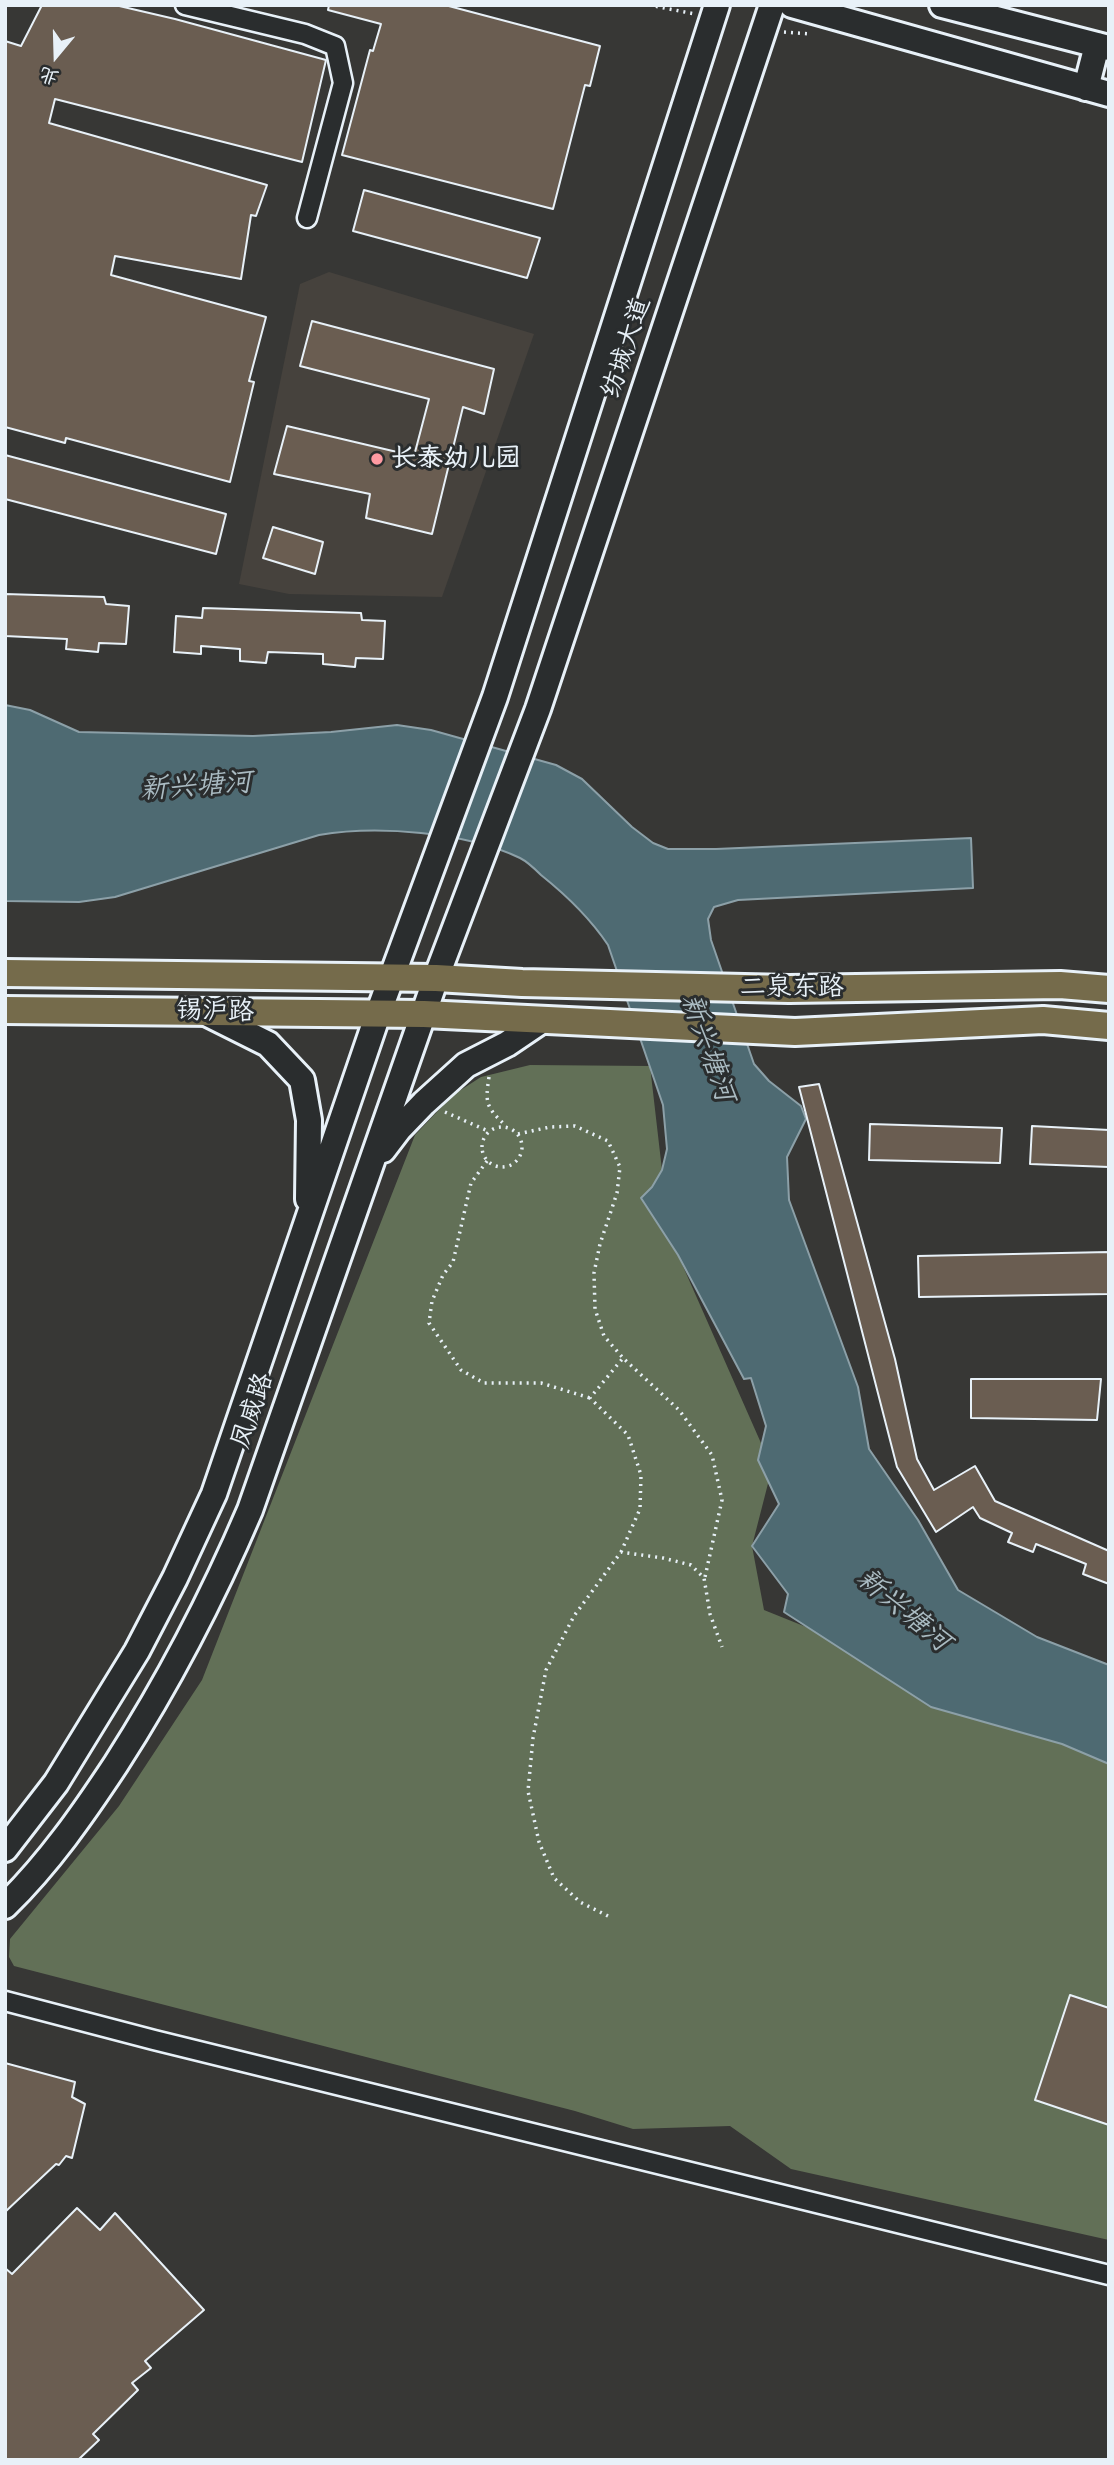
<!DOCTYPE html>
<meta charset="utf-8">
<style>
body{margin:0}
#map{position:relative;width:1114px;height:2465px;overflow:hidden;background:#373735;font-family:Itim,"LXGW WenKai TC",sans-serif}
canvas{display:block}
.frame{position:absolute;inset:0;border:7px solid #e8f1f8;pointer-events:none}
.north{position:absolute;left:21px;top:21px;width:70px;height:70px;-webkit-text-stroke:5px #2a2d2e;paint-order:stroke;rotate:199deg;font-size:19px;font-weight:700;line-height:28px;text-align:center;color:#e8f1f8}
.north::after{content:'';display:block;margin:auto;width:24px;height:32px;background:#e8f1f8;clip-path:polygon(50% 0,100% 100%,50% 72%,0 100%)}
</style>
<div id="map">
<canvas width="1114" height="2465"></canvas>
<div class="frame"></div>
<div class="north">北</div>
</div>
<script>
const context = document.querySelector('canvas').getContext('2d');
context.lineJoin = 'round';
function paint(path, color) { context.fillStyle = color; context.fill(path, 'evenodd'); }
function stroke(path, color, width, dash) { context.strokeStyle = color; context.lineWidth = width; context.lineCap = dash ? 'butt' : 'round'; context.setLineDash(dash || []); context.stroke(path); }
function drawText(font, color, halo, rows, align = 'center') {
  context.font = font + ' Itim,"LXGW WenKai TC",sans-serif'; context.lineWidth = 6; context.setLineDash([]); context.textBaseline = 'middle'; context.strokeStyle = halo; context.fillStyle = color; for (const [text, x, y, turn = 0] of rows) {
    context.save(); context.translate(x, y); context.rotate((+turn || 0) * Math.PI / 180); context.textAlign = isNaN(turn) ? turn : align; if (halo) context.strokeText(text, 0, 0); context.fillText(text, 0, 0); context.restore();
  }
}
paint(new Path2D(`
 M329 272 534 334 442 597 289 594 239 584 300 284Z`), '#46423d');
paint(new Path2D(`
 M530 1065 650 1066 662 1170 678 1255 772 1468 752 1546 764 1610 1109 1749V2240L791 2169 730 2126 633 2129 575 2111 14 1966 9 1957 10 1939 119 1806 202 1680 415 1135 453 1095 481 1077Z`), '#627057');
const water = new Path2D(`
 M5 705 30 710 79 732 253 736 331 732 397 725 431 730 556 765 582 779 632 827 653 843 668 849H716L971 838 973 888 738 900 714 907 708 919 711 940 754 1064 769 1081 801 1106 806 1119 787 1157 789 1200 858 1387 869 1449 918 1520 958 1590 1037 1637 1109 1665V1764L1062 1744 931 1707 784 1612 788 1594 752 1546 779 1504 758 1460 766 1426 751 1378 744 1379 678 1255 641 1198 652 1187 662 1170 667 1149 663 1105 608 945C590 918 566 895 541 875 535 869 528 862 520 858 466 832 377 825 319 835L115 897 79 902 5 901Z`);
paint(water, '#4e6a72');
stroke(water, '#8ca0a8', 2);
const building = new Path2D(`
 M42 5H115L175 19 326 60 302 162 55 99 49 123 267 185 256 216 251 215 241 279 115 256 111 275 266 317 249 381 254 382 230 482 66 438 65 443 5 427V41L21 46Z
 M329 5H445L600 46 590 86 585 85 553 209 342 155 370 50 373 51 381 24 328 10Z
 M364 190 540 238 527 278 353 231Z
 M312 321 494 369 484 414 463 407 432 534 366 518 370 494 274 474 287 426 414 456 429 399 300 366Z
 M5 455 226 514 216 554 5 499Z
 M273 527 323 542 315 574 263 558Z
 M5 594 104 597 106 604 129 606 126 644 99 643 98 652 66 649 67 639 5 636Z
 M203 608 361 613 362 620 385 621 383 659 356 658 355 667 323 664V654L268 652 266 663 240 661V649L201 646V654L174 652 176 616 202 618Z
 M819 1084 895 1359 917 1459 934 1490 975 1466 995 1501 1109 1551V1584L1083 1574 1086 1564 1036 1544 1033 1552 1008 1542 1012 1533 980 1518 973 1507 936 1532 897 1467 799 1087Z
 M870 1124 1002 1128 1000 1163 869 1160Z
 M1032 1126 1109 1130V1167L1030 1164Z
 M1109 1252V1294L919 1297 918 1256Z
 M971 1379H1101L1097 1420 971 1418Z
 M1070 1995 1109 2008V2125L1035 2100Z
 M5 2063 75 2082 72 2097 85 2104 72 2158 66 2156 59 2165 56 2164 5 2212Z
 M77 2208 100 2230 115 2213 204 2310 145 2361 151 2368 132 2383 138 2390 93 2434 99 2440 78 2460H5V2268L12 2274Z`);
paint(building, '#6a5d51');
stroke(building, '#e8f1f8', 2);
const street = new Path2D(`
 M185 5 305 34 335 46 343 83 307 218
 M5 2001 154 2040 1109 2275`);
const secondary = new Path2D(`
 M792 5 1109 94
 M942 5 1109 48
 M1086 88 1097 45
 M204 1012 268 1044 302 1080 309 1120 308 1199
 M383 1150 399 1129 424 1103 466 1065 507 1044 541 1021
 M5 1849 56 1783 137 1651 175 1578 214 1494 378 1014 495 697 717 5
 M5 1906C49 1863 83 1814 116 1764 168 1683 212 1599 250 1510L436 978 538 709 772 5`);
const primary = new Path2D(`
 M5 973 436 978 522 983 789 989 1060 985 1109 989
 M5 1010 424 1014 795 1032 1043 1020 1109 1026`);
stroke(street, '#e8f1f8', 23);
stroke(secondary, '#e8f1f8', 30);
stroke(primary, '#e8f1f8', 32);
stroke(new Path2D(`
 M649 5 695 14
 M784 32 811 34
 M489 1077C485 1103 486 1107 505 1125
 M445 1112 488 1131
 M482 1147a20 20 0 1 1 40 0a20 20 0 1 1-40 0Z
 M518 1134 550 1127 575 1126 608 1141 620 1167 617 1193 600 1244 594 1273 595 1309 604 1336 623 1358
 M487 1161 471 1183 453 1262 443 1275 432 1301 429 1323 461 1370 484 1383H541L590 1398
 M621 1552 640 1509 641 1475 628 1435 590 1398 623 1358 679 1410 712 1455 722 1500 705 1577
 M1108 1904H1109
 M608 1916 580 1902 554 1878 539 1842 528 1791 533 1738 546 1670 574 1616 621 1552 663 1558 691 1565 704 1578 710 1614 722 1647`), '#e8f1f8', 3.5, [2, 5]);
stroke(street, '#2a2d2e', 18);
stroke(secondary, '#2a2d2e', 24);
stroke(primary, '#756b4b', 26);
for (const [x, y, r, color] of [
 [377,459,7,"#ff9aa2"]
]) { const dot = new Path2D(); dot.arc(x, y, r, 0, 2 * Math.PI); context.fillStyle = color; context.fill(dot); stroke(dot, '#2a2d2e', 2.5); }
drawText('26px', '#e8f1f8', '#2a2d2e', [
 ["纺城大道",627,348,-72],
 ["二泉东路",792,988],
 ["锡沪路",215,1012,1],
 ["凤威路",253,1411,-71]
]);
drawText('bold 26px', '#e8f1f8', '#2a2d2e', [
 ["长泰幼儿园",391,459]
], 'left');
drawText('italic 28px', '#aabbc2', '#2a2d2e', [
 ["新兴塘河",196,787,-4],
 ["新兴塘河",707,1048,71],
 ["新兴塘河",903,1611,40]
]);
</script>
